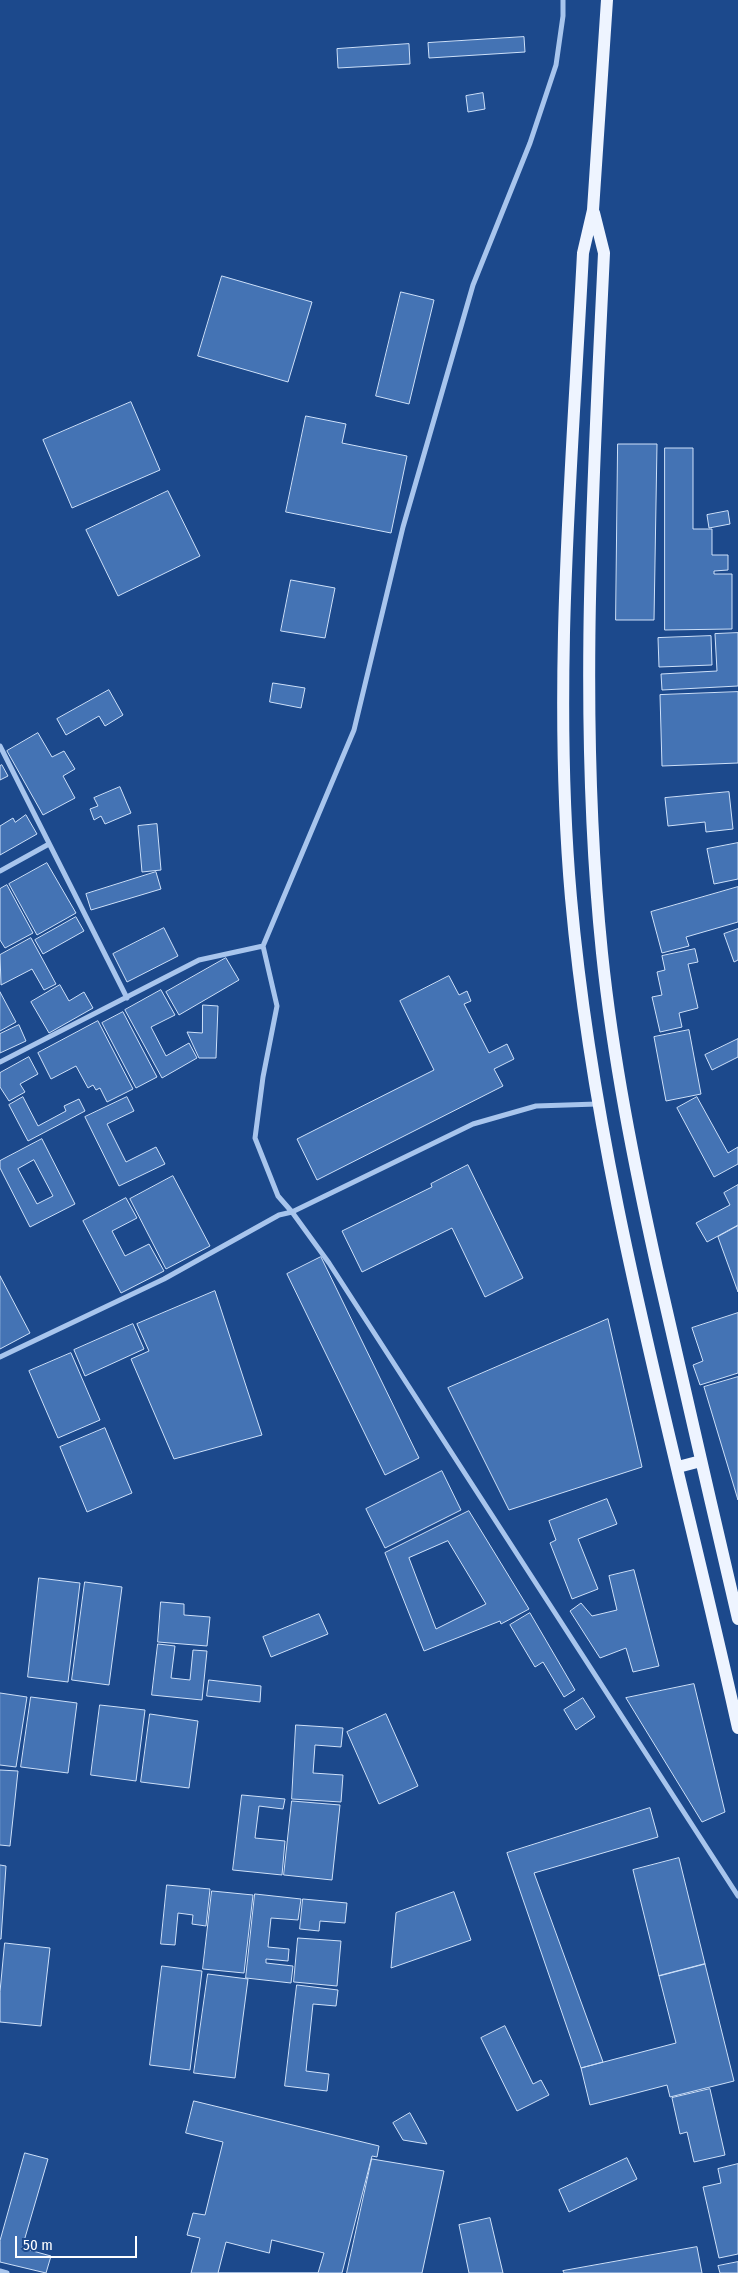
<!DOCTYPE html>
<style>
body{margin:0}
#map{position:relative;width:738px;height:2273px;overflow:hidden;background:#1c498c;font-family:"Fira Sans Condensed",sans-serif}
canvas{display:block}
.scale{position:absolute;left:15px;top:2236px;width:122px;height:22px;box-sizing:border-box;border:2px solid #fff;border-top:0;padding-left:6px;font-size:15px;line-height:18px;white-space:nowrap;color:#fff;-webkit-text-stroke:4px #1c498c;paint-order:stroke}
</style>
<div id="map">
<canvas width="738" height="2273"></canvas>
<div class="scale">50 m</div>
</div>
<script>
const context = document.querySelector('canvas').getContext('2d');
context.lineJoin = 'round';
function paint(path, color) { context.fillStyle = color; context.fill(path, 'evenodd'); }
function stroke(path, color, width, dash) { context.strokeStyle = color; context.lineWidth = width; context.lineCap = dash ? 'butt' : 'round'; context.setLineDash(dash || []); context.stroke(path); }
const building = new Path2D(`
 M524 37 525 52 429 58 428 43Z
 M409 44 410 64 338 68 337 49Z
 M483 93 485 109 468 112 466 96Z
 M222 276 312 302 288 382 198 356Z
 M401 292 434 300 409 404 376 396Z
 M131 402 160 470 72 508 43 440Z
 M306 416 346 424 342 443 407 456 391 533 286 512Z
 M618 444H657L654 620H616Z
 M665 448H693V529H712V555H728V570L714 571V574H732V629L665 630Z
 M168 491 200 556 118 596 86 530Z
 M728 511 730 524 709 528 707 515Z
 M291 580 335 588 325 638 281 631Z
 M738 633V686L662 690 661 674 717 671 715 634Z
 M711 636 712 665 659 667 658 638Z
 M273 683 305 688 301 708 270 702Z
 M109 690 123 715 105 726 99 716 66 735 57 719Z
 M738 692V763L662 766 660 695Z
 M38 733 52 757 64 751 75 769 63 776 75 798 43 815 7 751Z
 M2 765 8 776 0 780V766Z
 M120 787 131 813 105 824 101 816 94 820 90 809 98 806 94 798Z
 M729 792 733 829 706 832 705 822 668 826 665 798Z
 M26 815 37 834 0 855V826L13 818 15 822Z
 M157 824 161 870 142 872 138 826Z
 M738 843V879L714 884 707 849Z
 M47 863 76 913 37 935 9 884Z
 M156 872 161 889 91 910 86 894Z
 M7 885 33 933 5 948 0 940V889Z
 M738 887V922L686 937 689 946 662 953 651 912Z
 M76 917 84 931 43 954 35 940Z
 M164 928 178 956 127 982 113 954Z
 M738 929V960L734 962 724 934Z
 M31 938 56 984 44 990 32 969 1 985 0 955Z
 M695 949 698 962 688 964 698 1008 679 1013 682 1027 660 1032 652 997 662 995 657 972 665 970 662 956Z
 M226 958 239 980 179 1015 166 992Z
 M449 976 459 995 467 991 471 1001 464 1004 489 1053 507 1044 514 1059 494 1069 503 1086 317 1180 297 1139 434 1070 400 1001Z
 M60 985 69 1001 84 992 93 1008 49 1033 31 1002Z
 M161 990 175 1015 151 1027 166 1056 189 1043 197 1058 162 1078 125 1010Z
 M0 992 16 1022 0 1031Z
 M203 1005 218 1006 216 1058H199L187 1032 202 1033Z
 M123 1012 157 1077 136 1088 102 1023Z
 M98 1021 133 1089 107 1102 100 1088 96 1090 93 1085 88 1088 76 1066 51 1079 38 1053Z
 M19 1025 26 1041 0 1053V1034Z
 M689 1030 701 1094 666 1101 654 1037Z
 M738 1039V1057L712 1070 705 1055Z
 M29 1057 38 1074 20 1084 25 1092 9 1101 0 1087V1073Z
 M23 1097 38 1126 66 1111 64 1106 79 1099 85 1111 28 1141 9 1105Z
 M127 1097 134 1111 107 1124 126 1162 156 1147 165 1164 119 1186 85 1117Z
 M697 1097 728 1153 738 1147V1164L714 1177 677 1108Z
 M42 1139 75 1204 30 1227 0 1168V1161Z
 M34 1160 53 1196 37 1204 18 1169Z
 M468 1165 523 1278 485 1297 452 1228 362 1272 342 1231 432 1187 431 1184Z
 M173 1176 210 1246 166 1269 130 1199Z
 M738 1185V1225L707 1242 696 1223 730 1205 724 1193Z
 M126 1198 137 1218 112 1231 125 1256 149 1244 164 1271 121 1293 83 1221Z
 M738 1226V1292L718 1237Z
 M321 1257 419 1458 385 1475 287 1274Z
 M0 1276 30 1333 0 1349Z
 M215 1291 262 1435 174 1459 131 1359 149 1351 137 1324Z
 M738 1313V1373L700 1385 693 1365 703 1361 692 1328Z
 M608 1319 642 1467 509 1510 448 1388Z
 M133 1324 144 1349 85 1376 74 1350Z
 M71 1353 100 1420 58 1438 29 1371Z
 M738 1377V1500L704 1387Z
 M105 1428 132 1493 87 1512 60 1447Z
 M442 1471 461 1510 385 1548 366 1509Z
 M607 1499 617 1524 578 1539 598 1589 572 1599 550 1543 556 1540 549 1521Z
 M469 1511 529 1609 501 1624 500 1621 424 1651 385 1553Z
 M448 1541 486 1604 436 1629 409 1558Z
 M634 1570 659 1666 633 1672 626 1648 600 1658 570 1611 581 1603 592 1616 617 1610 609 1576Z
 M39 1578 80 1583 68 1682 28 1677Z
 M85 1582 122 1587 109 1685 72 1680Z
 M161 1602 184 1604V1615L210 1617 207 1646 158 1642Z
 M530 1613 575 1690 564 1697 543 1662 535 1667 510 1625Z
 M319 1614 328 1634 271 1657 263 1637Z
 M158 1644 175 1646 171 1678 190 1680 193 1650 207 1651 202 1700 152 1695Z
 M209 1680 261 1686 260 1702 207 1696Z
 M694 1684 725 1812 702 1822 626 1698Z
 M0 1693 27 1697 16 1767 0 1765Z
 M31 1697 77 1703 68 1773 21 1767Z
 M583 1698 595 1717 576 1730 564 1710Z
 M100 1705 145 1710 136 1781 91 1775Z
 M150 1714 198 1721 189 1788 141 1782Z
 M386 1714 418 1786 379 1804 347 1732Z
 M296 1725 343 1728 341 1747 315 1745 313 1773 343 1775 341 1802 292 1799Z
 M0 1770 18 1771 10 1846 0 1845Z
 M242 1795 285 1799 283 1809 259 1806 255 1838 285 1841 282 1875 233 1870Z
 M292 1801 340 1805 332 1880 284 1875Z
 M650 1808 658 1837 534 1873 603 2062 581 2068 507 1853Z
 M679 1858 705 1964 659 1976 633 1870Z
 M0 1865 6 1866 1 1939H0Z
 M167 1885 210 1889 206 1926 192 1924 193 1915 178 1913 175 1945 161 1944Z
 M212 1891 253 1895 244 1973 203 1969Z
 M454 1892 471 1940 391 1968 396 1913Z
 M255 1894 301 1899 298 1920 271 1918 268 1947 289 1949 288 1961 266 1959V1963L293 1966 291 1983 246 1978Z
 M303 1899 347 1903 345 1923 320 1921 319 1931 300 1929Z
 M298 1938 341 1941 337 1986 294 1982Z
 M5 1943 50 1948 41 2026 0 2022V1992Z
 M705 1964 734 2081 670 2097 667 2085 590 2105 581 2068 676 2043 659 1976Z
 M162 1966 202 1971 190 2070 150 2065Z
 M208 1974 248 1979 235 2078 194 2073Z
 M297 1985 338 1990 336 2006 313 2004 306 2071 329 2074 327 2091 285 2086Z
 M505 2026 533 2084 541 2080 549 2095 517 2111 481 2038Z
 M710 2089 725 2155 694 2162 687 2132 680 2134 672 2098Z
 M194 2101 379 2146 377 2157 372 2156 342 2273H191L200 2238 187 2235 193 2213 205 2215 223 2142 186 2133Z
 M410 2113 427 2144 403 2140 393 2123Z
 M25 2153 48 2159 22 2248 51 2256 46 2273 0 2262V2241Z
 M627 2158 637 2179 569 2212 559 2190Z
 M372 2159 444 2171 422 2273H347Z
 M738 2164V2254L719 2258 703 2187 721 2183 718 2169Z
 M490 2218 503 2273H469L459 2225Z
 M272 2240 324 2253 318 2273H218L226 2242 269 2253Z
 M697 2247 702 2273H564L563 2271Z
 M738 2262V2273H720L718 2266Z`);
paint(building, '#4473b4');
stroke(building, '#cde0f9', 1);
stroke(new Path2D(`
 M563 0V16L556 65 530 143 473 285 403 527 354 730 263 946 277 1006 263 1077 255 1138 278 1196 292 1212 329 1263 738 1896
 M0 746 127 998
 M0 871 49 844
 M0 1062 199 960 263 946
 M0 1357 164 1279 279 1215 292 1212 473 1124 536 1106 597 1104
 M0 2271 7 2273`), '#a8c5ed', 5);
stroke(new Path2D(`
 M607 0 593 210 583 253C572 467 552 683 571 898 596 1179 677 1452 738 1728
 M594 213 604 253C593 486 578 720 602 953 613 1059 634 1164 657 1268 683 1385 711 1502 738 1619
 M678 1467 701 1461`), '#eef4ff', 12);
</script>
